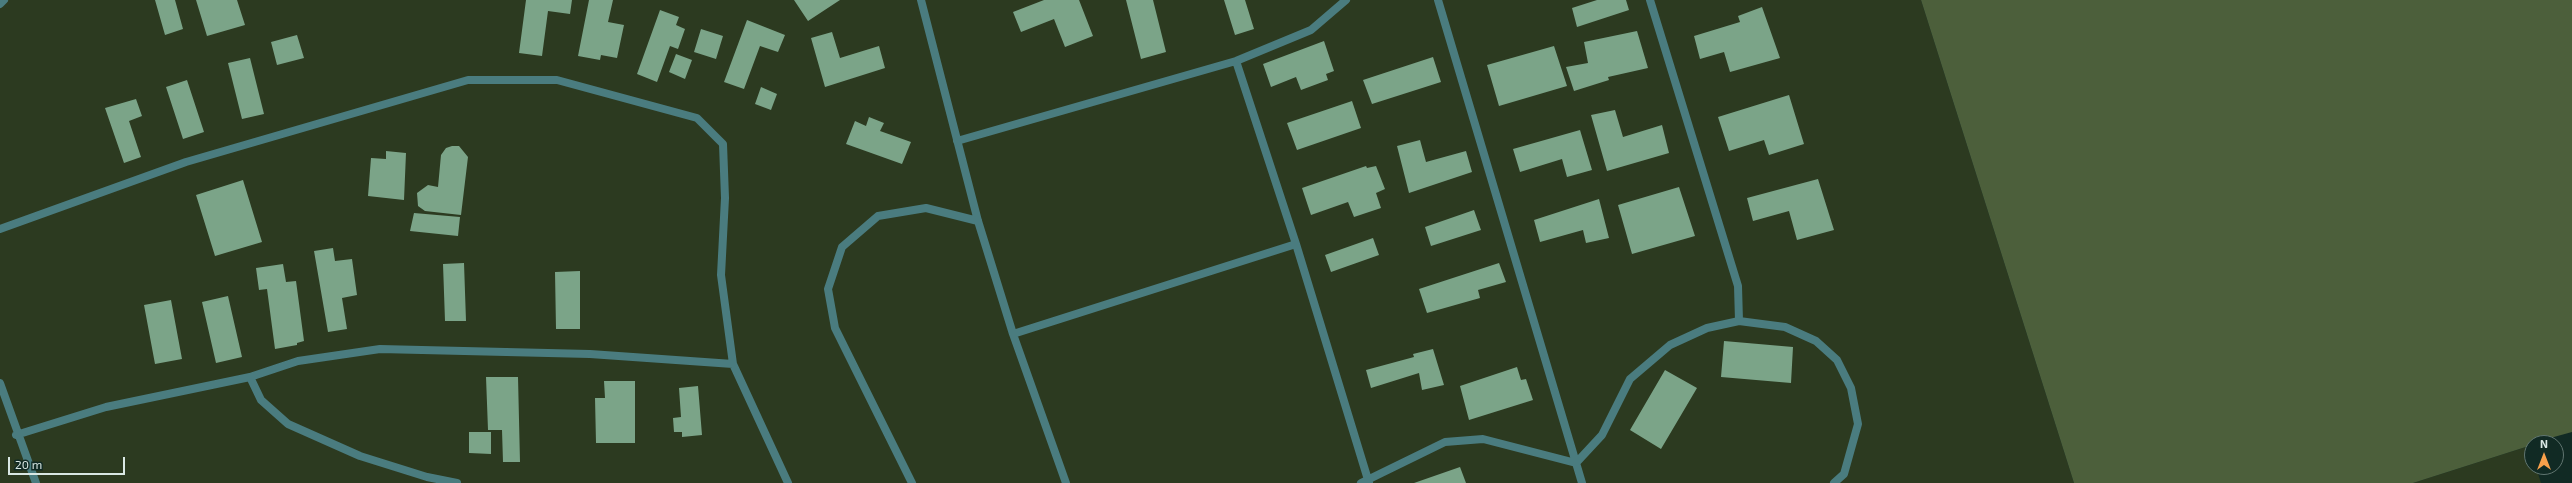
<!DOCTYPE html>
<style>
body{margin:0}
#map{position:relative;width:2572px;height:483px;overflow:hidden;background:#112a24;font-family:"Exo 2",sans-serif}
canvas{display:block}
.north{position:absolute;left:2524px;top:435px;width:40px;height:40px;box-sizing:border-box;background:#112a24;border:1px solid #617671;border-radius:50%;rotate:0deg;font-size:11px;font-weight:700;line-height:16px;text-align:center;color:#dae8e4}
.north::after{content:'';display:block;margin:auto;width:14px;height:18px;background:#f8a04b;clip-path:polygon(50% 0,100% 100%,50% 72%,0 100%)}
.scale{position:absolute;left:8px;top:457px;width:117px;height:18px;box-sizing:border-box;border:2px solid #dae8e4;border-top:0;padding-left:5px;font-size:12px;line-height:14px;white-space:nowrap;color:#dae8e4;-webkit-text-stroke:3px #112a24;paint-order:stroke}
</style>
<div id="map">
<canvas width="2572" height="483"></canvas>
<div class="north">N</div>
<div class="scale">20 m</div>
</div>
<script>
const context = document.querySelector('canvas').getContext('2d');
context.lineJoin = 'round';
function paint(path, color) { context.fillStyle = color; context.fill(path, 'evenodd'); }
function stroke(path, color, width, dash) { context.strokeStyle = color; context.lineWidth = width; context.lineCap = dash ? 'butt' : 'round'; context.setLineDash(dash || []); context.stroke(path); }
paint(new Path2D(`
 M0 0H1921L2074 483H0Z
 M2529 446 2532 467H2536L2541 483H2413Z`), '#2c3a20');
paint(new Path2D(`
 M1921 0H2572V432L2532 443V445L2413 483H2074Z`), '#4c5f3b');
paint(new Path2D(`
 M155 0H175L183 29 165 35Z
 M196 0H237L245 25 207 36Z
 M526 0H572L570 14 548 11 542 56 519 53Z
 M589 0H613L608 22 624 25 617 58 601 55 600 60 578 56Z
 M794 0H840L808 21Z
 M1044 0H1079L1093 36 1065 47 1054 19 1021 32 1013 12Z
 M1126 0H1153L1166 52 1141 59Z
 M1224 0H1245L1254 29 1235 35Z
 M1597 0H1626L1629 10 1577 27 1572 8Z
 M1762 7 1780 58 1730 72 1724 52 1700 59 1694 36 1740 22 1738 16Z
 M660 10 679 17 676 25 685 29 678 49 670 46 657 82 637 74Z
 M747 20 785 35 778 52 760 46 744 89 724 82Z
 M701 29 723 36 716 59 694 52Z
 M1637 31 1648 68 1608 77 1609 80 1574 91 1566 67 1588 63 1584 42Z
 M832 32 840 58 879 46 885 68 825 87 811 38Z
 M297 35 304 58 277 65 271 42Z
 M1324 41 1334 71 1326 74 1328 80 1301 90 1296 77 1271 87 1263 64Z
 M1554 46 1567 86 1499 106 1487 65Z
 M676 54 692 60 685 79 669 72Z
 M1433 57 1441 82 1372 104 1363 80Z
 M250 58 264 114 242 119 228 63Z
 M187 80 204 132 183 139 166 87Z
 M761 87 777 94 771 110 755 104Z
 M1789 95 1804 144 1769 155 1764 140 1729 151 1718 117Z
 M136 99 142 116 129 121 141 157 124 163 105 108Z
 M1352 101 1361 128 1297 150 1287 123Z
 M1615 110 1623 137 1662 125 1669 153 1607 171 1591 115Z
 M869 117 884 123 880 131 911 142 902 164 846 144 855 121 866 126Z
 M1580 130 1592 170 1567 177 1562 159 1520 172 1513 149Z
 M1420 140 1426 162 1466 151 1472 172 1409 193 1397 146Z
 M452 146H459L468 157 461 215 425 211 418 206 417 193 428 185 438 187 441 155 446 148Z
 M386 151 406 153 404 200 368 196 371 158 386 159Z
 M1366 166 1367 168 1376 166 1385 189 1376 193 1381 208 1354 217 1348 202 1311 215 1302 188Z
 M1818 179 1834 230 1797 240 1789 211 1753 221 1747 198Z
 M243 180 262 242 215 256 196 195Z
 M1679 187 1695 236 1632 254 1618 205Z
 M1599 199 1609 238 1586 243 1583 230 1540 242 1534 220Z
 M1474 210 1481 230 1431 246 1425 227Z
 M414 213 460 217 458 236 410 231Z
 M1373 238 1379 255 1331 272 1325 255Z
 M333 248 335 261 352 259 357 295 342 298 347 329 328 332 314 251Z
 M464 263 466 321H445L443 264Z
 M1499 263 1506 282 1478 290 1480 298 1427 313 1419 289Z
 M283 264 286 282 296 281 304 341 297 343V345L275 349 267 289 259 290 256 268Z
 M580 271V329H556L555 272Z
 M228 296 242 357 216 363 202 302Z
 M171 300 182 359 155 364 144 305Z
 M1724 341 1793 347 1791 383 1721 377Z
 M1433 349 1444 385 1422 390 1419 373 1371 388 1366 370 1414 357 1413 354Z
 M1517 367 1521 380 1526 379 1533 400 1469 420 1460 386Z
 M1665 370 1697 388 1661 449 1630 430Z
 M486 377H518L520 462H503L502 430H488Z
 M604 381H635V443H596L595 398H605Z
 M698 386 702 435 682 437V432H674L673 418 681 417 679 388Z
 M469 432H491V454L469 453Z
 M1460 467 1466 483H1414Z`), '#7ba488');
stroke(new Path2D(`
 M921 0 978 221 1013 334 1066 483
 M1438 0 1582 483
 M1650 0 1738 286 1739 321
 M0 4 4 0
 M1236 61 1296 244 1369 483
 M957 141 1236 61 1311 30 1346 0
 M0 229 186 162 468 80H557L697 118 723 144 725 198 721 275 733 364 788 483
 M1013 334 1296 244
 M250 377 261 400 288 424 360 456 427 477 457 483
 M0 383 36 483
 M16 435 106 407 250 377 298 361 380 349 590 354 733 364
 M912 483 835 328 828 289 842 247 878 216 926 208 978 221
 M1361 483 1445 442 1483 439 1576 463 1602 435 1630 379 1670 345 1707 328 1739 321 1785 327 1816 341 1837 360 1851 388 1858 424 1844 474 1834 483`), '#4a7c7f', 8);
</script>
